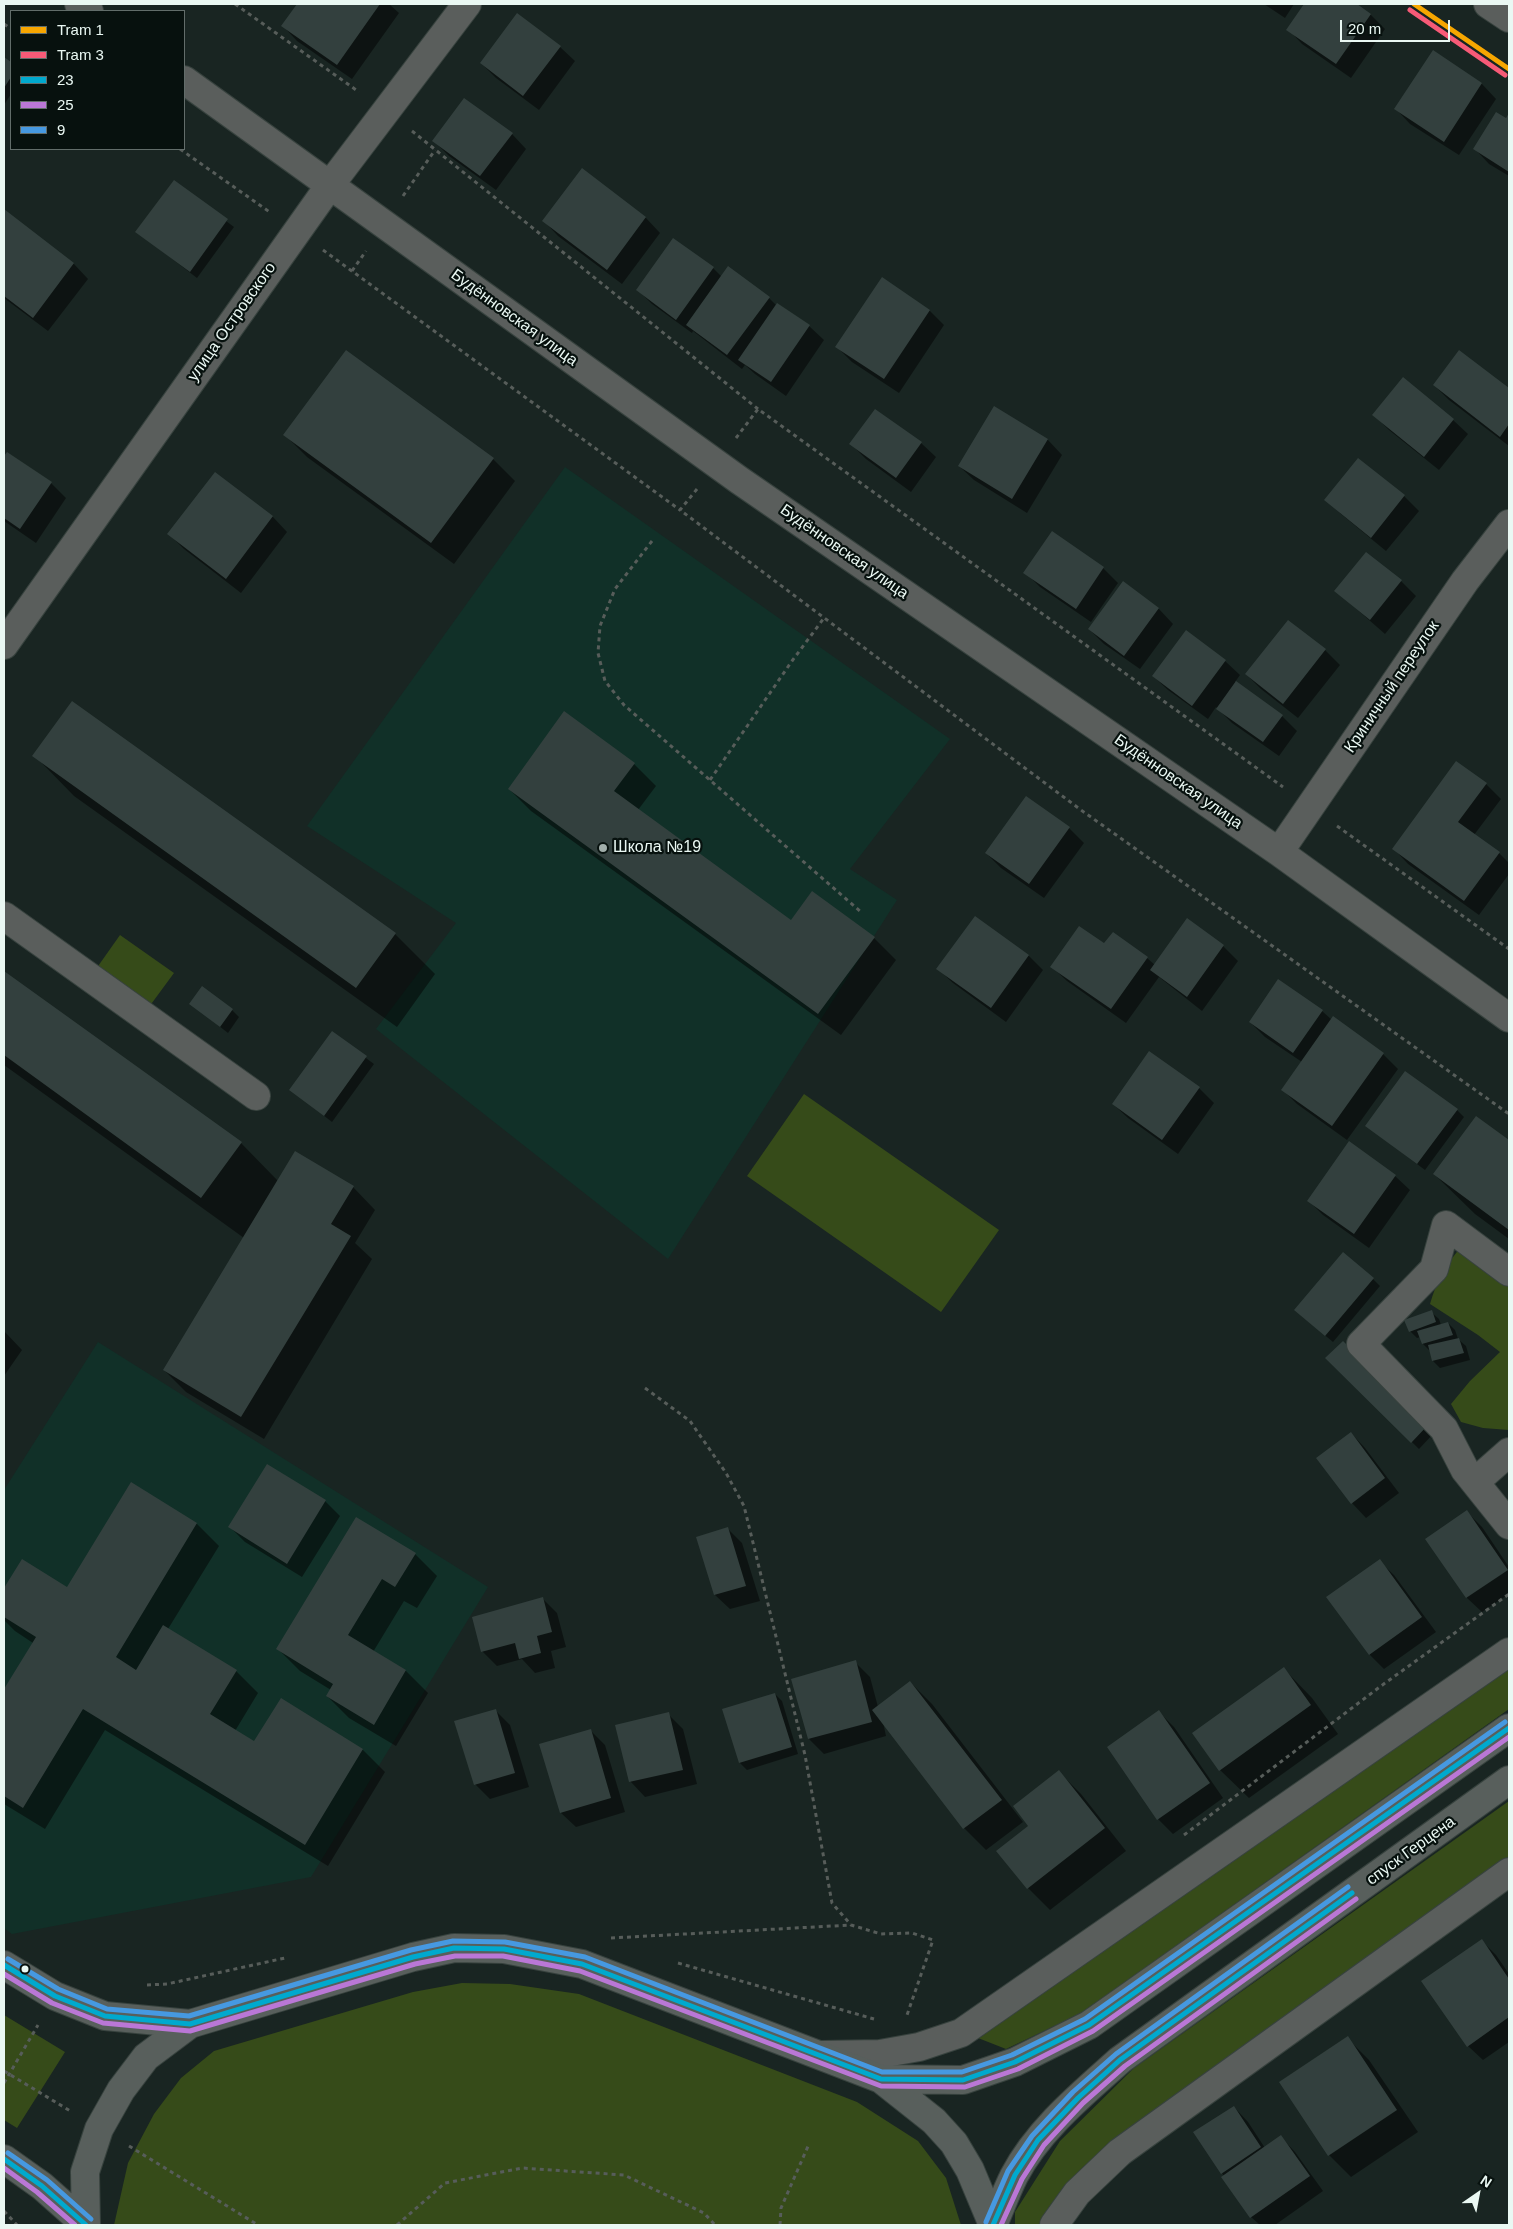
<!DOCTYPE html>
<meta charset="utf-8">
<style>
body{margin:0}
#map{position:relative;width:1513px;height:2229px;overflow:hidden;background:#192522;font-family:Helvetica,sans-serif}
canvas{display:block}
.frame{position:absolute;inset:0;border:5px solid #eaf8f3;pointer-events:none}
.legend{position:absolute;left:10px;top:10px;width:175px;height:140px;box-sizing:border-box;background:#07110e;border:1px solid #626d6a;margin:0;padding:6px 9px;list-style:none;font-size:15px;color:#eaf8f3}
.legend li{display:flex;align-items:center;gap:10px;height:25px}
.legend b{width:25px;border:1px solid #626d6a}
.north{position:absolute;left:1453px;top:2169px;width:50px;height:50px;-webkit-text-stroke:4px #07110e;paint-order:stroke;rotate:33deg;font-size:14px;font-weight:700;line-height:20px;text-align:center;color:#eaf8f3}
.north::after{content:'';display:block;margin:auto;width:18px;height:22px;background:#eaf8f3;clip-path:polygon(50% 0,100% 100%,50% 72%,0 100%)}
.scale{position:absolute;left:1340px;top:20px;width:110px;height:22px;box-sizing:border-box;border:2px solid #eaf8f3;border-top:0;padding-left:6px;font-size:15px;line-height:18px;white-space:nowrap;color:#eaf8f3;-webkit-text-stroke:4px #07110e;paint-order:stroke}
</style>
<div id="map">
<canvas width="1513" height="2229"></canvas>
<div class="frame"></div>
<ul class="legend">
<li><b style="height:6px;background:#f7a600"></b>Tram 1</li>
<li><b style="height:6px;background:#f75a77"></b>Tram 3</li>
<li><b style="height:6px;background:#00a9ce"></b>23</li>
<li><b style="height:6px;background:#ba77d6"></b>25</li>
<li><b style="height:6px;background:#4699e1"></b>9</li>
</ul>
<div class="north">N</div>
<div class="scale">20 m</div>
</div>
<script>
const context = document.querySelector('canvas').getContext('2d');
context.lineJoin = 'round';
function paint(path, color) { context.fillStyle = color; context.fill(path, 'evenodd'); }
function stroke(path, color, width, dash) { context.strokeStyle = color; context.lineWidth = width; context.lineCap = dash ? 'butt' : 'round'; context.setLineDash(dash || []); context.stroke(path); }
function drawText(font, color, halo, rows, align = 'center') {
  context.font = font + ' Helvetica,sans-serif'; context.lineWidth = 4.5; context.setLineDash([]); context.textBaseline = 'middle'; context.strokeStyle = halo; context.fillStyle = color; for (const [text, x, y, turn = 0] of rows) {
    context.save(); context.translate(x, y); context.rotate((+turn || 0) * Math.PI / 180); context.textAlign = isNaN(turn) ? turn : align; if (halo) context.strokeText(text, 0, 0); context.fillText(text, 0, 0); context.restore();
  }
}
paint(new Path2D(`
 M565 467 950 739 850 869 897 900 668 1259 376 1029 456 923 307 826Z
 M98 1342 488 1587 311 1877 12 1934 4 1928V1490Z`), '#113028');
paint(new Path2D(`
 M120 935 174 973 149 1007 96 969Z
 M804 1094 999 1230 941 1312 747 1176Z
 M1460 1248 1509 1281V1430L1483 1428 1461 1422 1451 1404 1470 1381 1500 1352 1478 1335 1430 1304C1436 1282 1446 1265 1460 1248Z
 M1509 1665V1709L1082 2013 1006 2049 978 2038Z
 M1509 1801V1860L1043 2225H1015V2212L1060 2141 1134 2068Z
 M462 1983 510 1984 579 1994 857 2102 918 2141 946 2178 961 2225H114L128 2163 154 2114 181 2078 214 2051 413 1992Z
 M4 2015 65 2052 17 2128 4 2120Z`), '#364b19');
paint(new Path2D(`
 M299 4H389L399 13 352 79 297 41 283 26Z
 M1264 4H1294L1285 18Z
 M1306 4H1355L1371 15 1385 29 1351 78 1302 44 1288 29Z
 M560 47 575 61 539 110 496 78 481 63Z
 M1433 52 1482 84 1496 99 1459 155 1410 124 1396 109Z
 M4 58 11 64V94L4 105Z
 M1509 115V176L1489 164 1475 149Z
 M512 134 526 149 496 190 449 156 434 141Z
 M582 170 646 218 660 233 622 284 558 236 544 221Z
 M174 182 234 227 197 278 137 232Z
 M4 211 74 264 88 279 48 331 4 298Z
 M674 240 713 268 722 277 769 298 777 306 809 326 824 340 786 396 755 374 745 365 742 369 693 331 692 333 652 304 637 289Z
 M883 279 930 311 944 325 899 393 852 362 837 347Z
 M1460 352 1509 390V446L1449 400 1434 385Z
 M994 408 1048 440 1062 455 1027 513 974 480 959 466Z
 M1374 415 1453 420 1468 434 1439 470 1389 430Z
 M285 435 493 459 515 481 454 564 307 457Z
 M921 443 936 457 911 492 866 459 851 444Z
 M7 453 51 483 66 498 36 543 4 521V458Z
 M1358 459 1404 496 1419 511 1386 551 1341 514 1326 500Z
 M215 474 273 517 287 532 241 593 184 549 169 534Z
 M1052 533 1103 568 1118 583 1091 622 1040 587 1025 572Z
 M1401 581 1416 596 1385 634 1336 591Z
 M1123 583 1159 609 1173 624 1140 669 1104 644 1089 629Z
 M1325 650 1340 665 1298 718 1261 689 1246 674Z
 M1225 661 1240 675 1235 682 1282 716 1297 731 1279 756 1232 723 1216 707 1208 719 1168 690 1153 676Z
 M34 755 395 934 435 974 397 1027 74 796Z
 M1456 763 1486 784 1501 799 1474 835 1499 853 1509 863V874L1479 915 1408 864 1394 849Z
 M634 764 656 786 638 810 791 921 874 938 896 960 841 1035 531 811 509 789Z
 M1069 828 1084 843 1044 898 1001 868 986 853Z
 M975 917 1029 956 1043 970 1006 1022 953 983 938 969Z
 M1187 920 1223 946 1238 961 1202 1011 1159 977 1126 1023 1067 981 1052 967 1104 945 1147 958 1155 965Z
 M4 973 241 1143 278 1181 353 1187 375 1210 355 1243 372 1259 264 1439 186 1392 164 1370 244 1238 4 1065Z
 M191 1004 232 1010 239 1017 228 1033Z
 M1322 1011 1332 1020 1383 1054 1398 1069 1347 1140 1297 1104 1282 1089 1302 1062 1265 1037 1250 1022Z
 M332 1033 374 1064 332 1122 291 1090Z
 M1150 1053 1199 1088 1214 1103 1178 1154 1128 1118 1113 1104Z
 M1457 1110 1464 1117 1425 1170 1366 1126Z
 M1476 1117 1509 1142V1239L1475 1214 1434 1174Z
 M1395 1176 1410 1190 1369 1248 1323 1215 1309 1201Z
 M1373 1279 1380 1286 1333 1342 1303 1317Z
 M1431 1312 1439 1319 1441 1325 1448 1323 1455 1330 1458 1339 1466 1346 1470 1360 1440 1368 1433 1361 1431 1352 1423 1344 1421 1337 1417 1338 1410 1331Z
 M4 1331 22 1350 4 1376Z
 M1327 1358 1434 1433 1419 1449Z
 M1351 1433 1365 1448 1399 1493 1366 1518 1352 1503Z
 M131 1484 197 1524 219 1546 168 1629 236 1671 258 1693 235 1731 254 1743 281 1700 363 1750 385 1772 328 1866 105 1730 45 1829 4 1804V1691L33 1643 15 1631 4 1620V1591L22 1561 68 1589Z
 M325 1501 340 1516 302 1577 245 1542 230 1527Z
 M1467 1512 1482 1527 1509 1567V1594L1482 1612 1467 1598 1427 1540Z
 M728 1529 742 1543 760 1601 730 1609 715 1595Z
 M415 1554 437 1576 417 1608 404 1601 373 1652 406 1671 428 1693 396 1746 349 1718 327 1696 331 1690 300 1671 278 1649Z
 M1379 1561 1394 1575 1436 1632 1384 1669 1370 1655 1328 1598Z
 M543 1599 557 1613 566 1647 551 1651 555 1668 535 1673 522 1659 497 1666 482 1651Z
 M855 1662 870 1677 878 1707 910 1682 932 1704 1023 1822 986 1850 964 1828 883 1722 886 1736 824 1754 809 1739Z
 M1284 1669 1312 1698 1338 1734 1249 1798 1220 1770Z
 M775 1694 782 1701 798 1754 747 1770 740 1763 724 1710Z
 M495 1710 510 1725 529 1787 490 1799 475 1784Z
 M1159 1712 1174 1727 1223 1798 1173 1834 1158 1819Z
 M668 1714 683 1729 697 1784 645 1797 631 1782 617 1726Z
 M590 1730 605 1745 625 1812 576 1827 561 1813Z
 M1059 1772 1081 1794 1126 1851 1050 1910 1028 1888 998 1851 1030 1826Z
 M1481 1940 1496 1955 1509 1974V2042L1483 2060 1468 2046Z
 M1347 2038 1369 2060 1418 2132 1351 2177 1329 2155Z
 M1234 2107 1248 2122 1265 2148 1281 2137 1295 2152 1323 2191 1275 2225H1260L1251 2217 1222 2173Z`), '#0007');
paint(new Path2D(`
 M297 4H380L337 65 281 26Z
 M1304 4H1357L1371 14 1336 64 1286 30Z
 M517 13 561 46 523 96 480 63Z
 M1433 50 1482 83 1444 142 1394 109Z
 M4 57 11 62V77L4 88Z
 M464 98 513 133 480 176 432 141Z
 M1496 112 1506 118 1509 113V172L1473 149Z
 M582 168 646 217 607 270 542 221Z
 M174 180 228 219 190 272 135 232Z
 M4 209 74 263 33 318 4 296Z
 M673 238 714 267 676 320 636 290Z
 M728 266 770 297 727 355 686 325Z
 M882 277 930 310 884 379 835 347Z
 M777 303 810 325 771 382 738 360Z
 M346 350 494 458 431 543 283 435Z
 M1459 350 1509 388V424L1500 437 1433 385Z
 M1403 377 1454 419 1424 457 1372 415Z
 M994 406 1048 439 1012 499 958 466Z
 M875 409 922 442 896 478 849 444Z
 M7 452 52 482 20 529 4 518V456Z
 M1358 458 1405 495 1371 538 1324 500Z
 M215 472 273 516 226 579 167 534Z
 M1052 531 1104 567 1076 609 1023 573Z
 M1366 552 1402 580 1370 620 1334 591Z
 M1123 581 1159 608 1124 656 1088 629Z
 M1288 620 1326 649 1283 704 1245 674Z
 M1186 630 1226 660 1192 706 1152 676Z
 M1236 681 1283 715 1263 742 1216 709Z
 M72 701 396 933 356 988 32 756Z
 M564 711 635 763 614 791 791 920 812 891 875 937 818 1014 508 789Z
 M1456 761 1487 783 1458 822 1500 852 1464 901 1392 849Z
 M1026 796 1070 827 1029 884 985 853Z
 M975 916 1029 955 991 1008 936 969Z
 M1187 918 1224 945 1187 997 1150 970Z
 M1079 926 1104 943 1113 932 1148 957 1111 1009 1050 967Z
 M4 971 242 1142 201 1198 4 1055Z
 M1278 979 1323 1010 1293 1053 1249 1022Z
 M202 986 233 1009 220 1027 189 1004Z
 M1333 1016 1384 1053 1332 1126 1281 1090Z
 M332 1031 367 1056 324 1116 289 1090Z
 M1149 1051 1200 1087 1162 1140 1112 1104Z
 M1405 1071 1458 1109 1417 1164 1365 1126Z
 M1476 1116 1509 1140V1230L1433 1174Z
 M1349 1141 1396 1175 1354 1234 1307 1201Z
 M295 1151 354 1186 331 1224 351 1236 241 1417 163 1370Z
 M1343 1252 1374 1278 1325 1336 1294 1310Z
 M1432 1310 1436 1322 1409 1332 1404 1320Z
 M1448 1322 1453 1335 1422 1344 1417 1331Z
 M1459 1338 1464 1353 1432 1361 1428 1345Z
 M1343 1341 1428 1425 1411 1443 1325 1358Z
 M1351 1432 1385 1478 1351 1504 1316 1458Z
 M267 1464 326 1500 287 1564 228 1527Z
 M131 1482 197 1523 116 1657 136 1670 163 1625 237 1670 210 1714 254 1741 281 1698 363 1749 305 1845 83 1709 23 1808 4 1796V1689L36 1637 4 1617V1588L22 1559 67 1587Z
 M1467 1510 1508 1570 1466 1598 1425 1539Z
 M356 1517 416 1553 395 1587 382 1579 348 1635 406 1670 374 1725 326 1696 333 1684 276 1649Z
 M728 1527 746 1586 714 1595 696 1537Z
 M1380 1559 1422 1617 1369 1655 1326 1597Z
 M543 1597 552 1632 537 1636 541 1653 519 1659 515 1643 481 1652 472 1617Z
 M856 1660 872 1722 808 1739 791 1679Z
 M1284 1667 1311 1705 1219 1771 1192 1733Z
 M910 1681 1002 1800 963 1829 872 1710Z
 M775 1693 792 1747 739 1763 722 1709Z
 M496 1709 515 1773 474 1785 454 1721Z
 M1159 1710 1210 1783 1157 1820 1107 1747Z
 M669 1712 683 1770 629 1782 615 1725Z
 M591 1729 611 1798 560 1813 539 1744Z
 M1059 1770 1105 1828 1027 1889 996 1851 1028 1826 1013 1806Z
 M1482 1939 1509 1979V2017L1467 2047 1421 1981Z
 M1348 2036 1397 2110 1328 2156 1279 2082Z
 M1234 2106 1261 2147 1221 2174 1193 2132Z
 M1281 2135 1310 2176 1250 2218 1221 2177Z`), '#33403e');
const minor = new Path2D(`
 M79 4 89 11
 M1488 4 1509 18
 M184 80 739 480 1279 852 1509 1018
 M4 645 330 185 467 4
 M1279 852 1465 581 1509 524
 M4 916 256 1096
 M1509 1272 1446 1225 1434 1269 1361 1344 1444 1429 1465 1470 1509 1525
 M1475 1482 1509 1452
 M821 2055 880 2054 919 2047 961 2033 1509 1652
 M1054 2225 1077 2193 1120 2152 1509 1872`);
const major = new Path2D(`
 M4 1965 55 1996 105 2016 190 2024
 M881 2079 963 2080 1015 2062 1089 2025 1509 1728
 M4 2159 42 2186 86 2225
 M86 2225 85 2172 99 2129 121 2090 146 2057 190 2024 413 1957 454 1948 504 1949 582 1964 881 2079 934 2121 954 2143 970 2170 993 2225
 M993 2225C1000 2209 1006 2192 1014 2176 1038 2130 1082 2094 1120 2060L1509 1780`);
stroke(minor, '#37423e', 30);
stroke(major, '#37423e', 30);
stroke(new Path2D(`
 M235 4 359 92
 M4 24 11 29
 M412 131 758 409
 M180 149 271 213
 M403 196 435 150
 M323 250 680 510
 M352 271 366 251
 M736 438 758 409 1283 787
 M697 489 680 510 1081 810 1509 1114
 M652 541 615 589 600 626 598 653 605 681 624 705 861 912
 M710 780 792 661 824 618
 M1337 826 1509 949
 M645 1388 690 1421 726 1473 744 1506 805 1755 832 1903 851 1925 881 1934 912 1933 933 1940 907 2015
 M1184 1835 1381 1686 1509 1594
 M611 1938 851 1925
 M678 1963 874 2019
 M147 1985 167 1984 285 1958
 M4 2071 72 2112
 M4 2083 38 2025
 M129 2146 258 2225
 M4 2211 17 2225
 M397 2225 445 2183 522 2168 624 2175 704 2213 715 2225
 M780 2225 781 2208 809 2144`), '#575d5a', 3, [4, 4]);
stroke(minor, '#5a5e5c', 28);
stroke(major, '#585f5c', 28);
stroke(new Path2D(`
 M4 1965 55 1996 105 2016 190 2024 413 1957 454 1948 504 1949 582 1964 881 2079 963 2080 1015 2062 1089 2025 1509 1728
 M4 2159 42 2186 86 2225
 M993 2225 1015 2175 1038 2140 1078 2098 1120 2060 1352 1893`), '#00a9ce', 5);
stroke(new Path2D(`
 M4 1974 52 2003 103 2023 190 2031 415 1964 455 1956H503L580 1971 881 2086 965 2087 1018 2069 1093 2031 1509 1737
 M4 2168 37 2192 75 2225
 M1001 2225 1022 2179 1044 2145 1083 2103 1125 2066 1356 1899`), '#ba77d6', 5);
stroke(new Path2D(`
 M8 1959 58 1989 107 2009 189 2016 411 1950 453 1941 505 1942 585 1957 882 2072H962L1012 2055 1085 2019 1505 1722
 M8 2153 47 2180 91 2219
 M986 2222 1008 2171 1032 2136 1073 2092 1116 2054 1348 1887`), '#4699e1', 5);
stroke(new Path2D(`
 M1414 4 1509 69`), '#f7a600', 5);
stroke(new Path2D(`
 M1410 10 1505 75`), '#f75a77', 5);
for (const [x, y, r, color] of [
 [603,848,5,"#a1aeaa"],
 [25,1969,4.5,"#eaf8f3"]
]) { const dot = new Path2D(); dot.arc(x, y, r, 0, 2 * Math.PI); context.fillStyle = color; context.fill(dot); stroke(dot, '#07110e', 2); }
drawText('16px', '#eaf8f3', '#07110e', [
 ["Будённовская улица",514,318,36],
 ["улица Островского",232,322,-55],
 ["Будённовская улица",844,552,35],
 ["Криничный переулок",1392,687,-56],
 ["Будённовская улица",1178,782,35],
 ["спуск Герцена",1411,1851,-36]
]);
drawText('16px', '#eaf8f3', '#07110e', [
 ["Школа №19",613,848]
], 'left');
</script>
